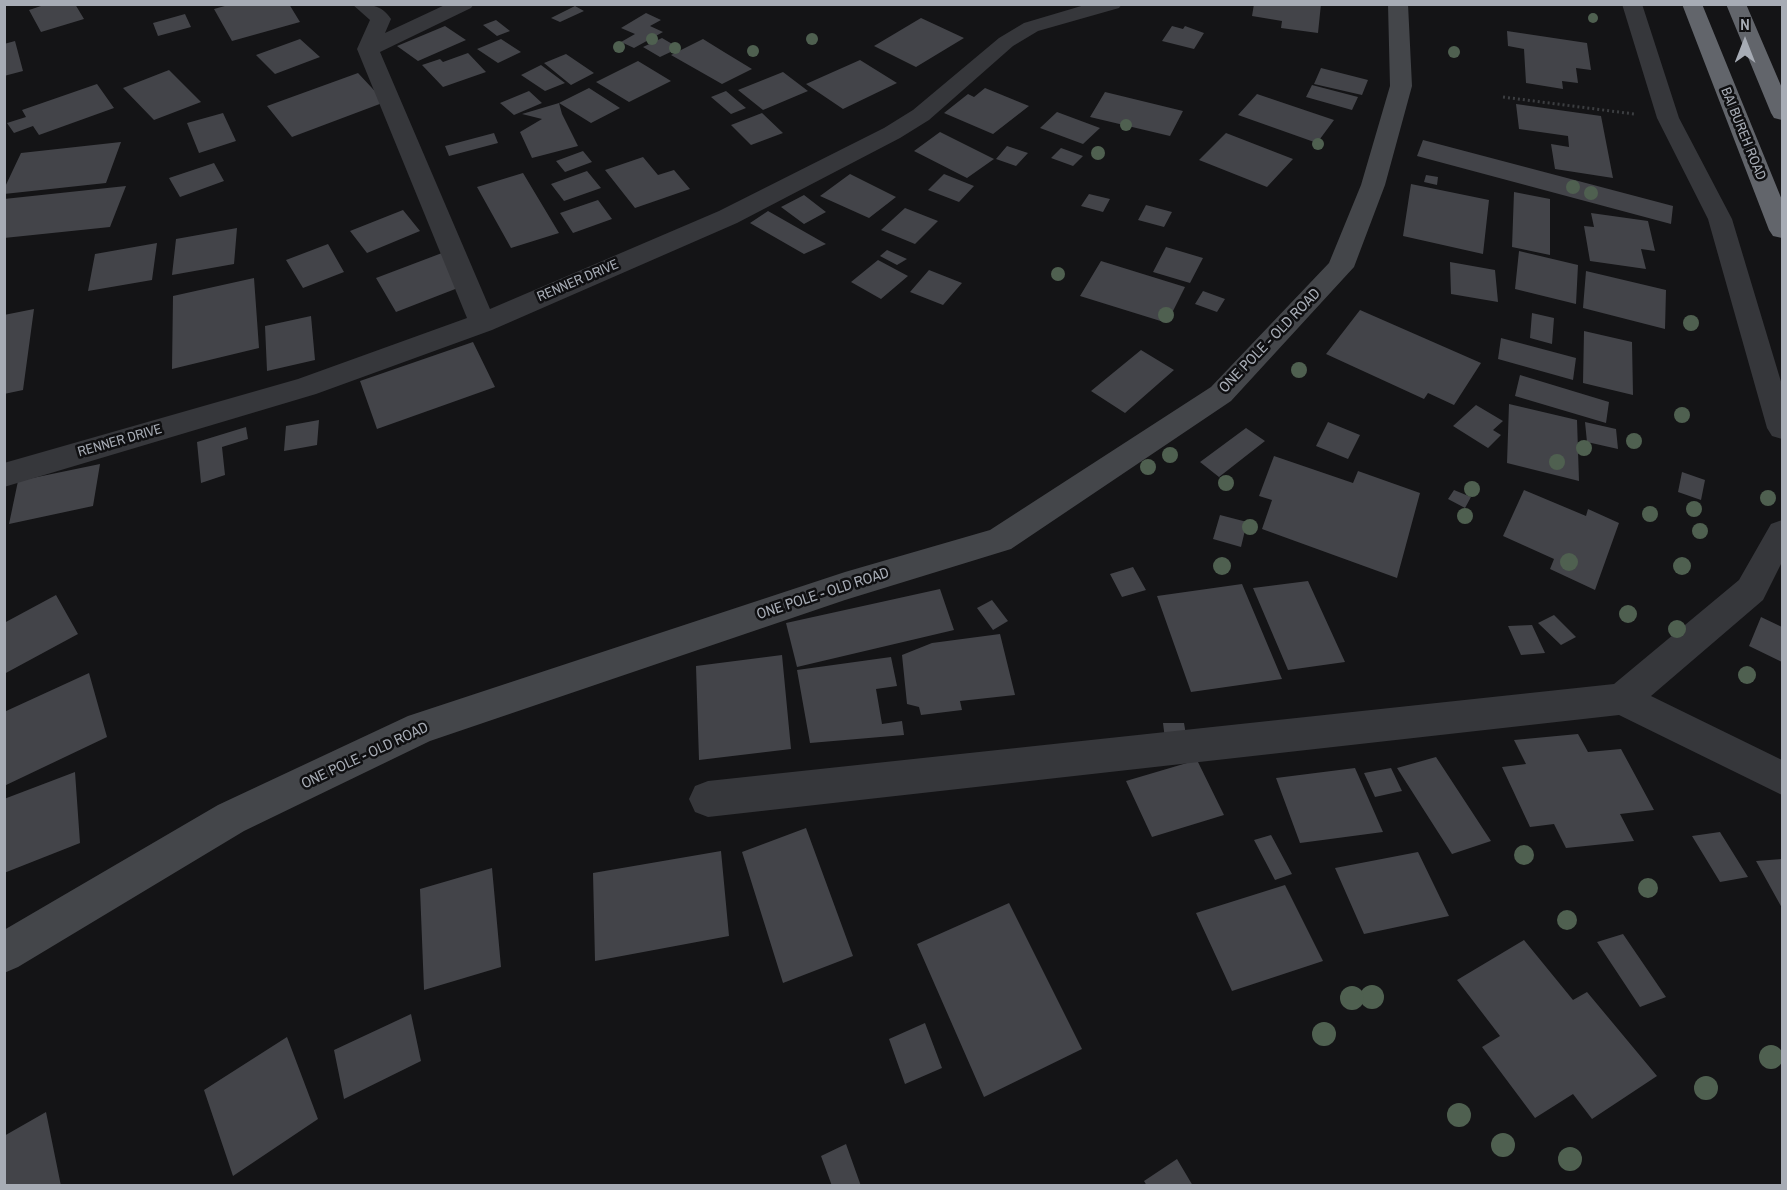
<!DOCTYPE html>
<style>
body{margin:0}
#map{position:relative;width:1787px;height:1190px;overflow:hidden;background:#141416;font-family:"Archivo Narrow",sans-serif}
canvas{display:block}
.frame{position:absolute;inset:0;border:6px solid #a7acb5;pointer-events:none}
.north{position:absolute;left:1715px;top:12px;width:60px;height:60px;-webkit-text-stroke:4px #0f0f11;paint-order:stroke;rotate:0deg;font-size:16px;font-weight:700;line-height:24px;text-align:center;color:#a7acb5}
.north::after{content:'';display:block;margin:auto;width:21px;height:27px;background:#a7acb5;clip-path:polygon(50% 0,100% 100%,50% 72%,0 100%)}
</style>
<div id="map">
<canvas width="1787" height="1190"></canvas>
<div class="frame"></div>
<div class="north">N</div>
</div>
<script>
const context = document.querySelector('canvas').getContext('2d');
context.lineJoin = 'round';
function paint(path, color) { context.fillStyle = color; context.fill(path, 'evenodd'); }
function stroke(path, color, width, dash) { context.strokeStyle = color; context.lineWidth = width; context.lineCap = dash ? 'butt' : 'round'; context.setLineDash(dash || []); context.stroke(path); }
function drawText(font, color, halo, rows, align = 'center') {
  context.font = font + ' "Archivo Narrow",sans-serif'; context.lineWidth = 5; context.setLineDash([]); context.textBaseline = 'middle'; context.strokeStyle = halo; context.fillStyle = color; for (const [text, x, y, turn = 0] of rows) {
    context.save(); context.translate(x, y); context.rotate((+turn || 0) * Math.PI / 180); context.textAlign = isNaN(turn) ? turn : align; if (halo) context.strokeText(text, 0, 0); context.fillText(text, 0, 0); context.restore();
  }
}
paint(new Path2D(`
 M47 4H75L84 19 41 32 29 10Z
 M232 4H289L300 22 232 41 214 9Z
 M1254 4H1321L1318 33 1281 28 1282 21 1252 16Z
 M575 6 584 11 560 22 551 18Z
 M646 13 661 20 650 26 663 32 634 48 621 42 635 34 621 28Z
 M185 14 191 27 158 36 153 23Z
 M921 18 964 38 916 67 874 46Z
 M496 20 510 31 497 36 483 25Z
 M445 26 466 40 418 61 397 46Z
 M1172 26 1183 29 1185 26 1204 33 1194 49 1162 41Z
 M1507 31 1587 43 1591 70 1576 68 1578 83 1562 81 1563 89 1526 83 1524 49 1508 46Z
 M662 38 679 48 660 57 643 47Z
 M300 39 320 57 275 74 256 55Z
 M501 39 521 52 498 63 477 49Z
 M703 39 724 52 752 69 722 84 671 55Z
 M15 41 23 71 4 76V44Z
 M468 53 486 72 443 87 422 65 440 59 443 62Z
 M566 54 594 73 571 85 544 63Z
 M860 60 897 83 843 109 806 84Z
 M638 61 671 81 629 102 596 82Z
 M541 65 565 83 545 91 521 75Z
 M1321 68 1368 80 1362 95 1314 84Z
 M169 70 201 102 154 120 123 88Z
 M783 72 808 91 763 110 738 90Z
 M358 73 385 102 292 137 267 106Z
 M97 84 114 108 39 135 33 126 14 133 7 123 26 117 22 110Z
 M1312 85 1358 97 1352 110 1306 97Z
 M589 88 620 108 591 123 559 103Z
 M985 88 1029 106 993 134 944 113 968 94 974 97Z
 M529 91 542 103 514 115 500 103Z
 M726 91 746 108 731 114 711 97Z
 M1105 92 1183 111 1170 136 1090 117Z
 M1257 94 1334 120 1317 143 1238 115Z
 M559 103 562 114 578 146 532 158 520 132 542 119 522 114Z
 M1516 104 1601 116 1613 178 1555 169 1551 144 1569 147 1568 136 1519 129Z
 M1057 112 1100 128 1083 144 1040 128Z
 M223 113 236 141 199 153 187 123Z
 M762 113 783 133 751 145 731 125Z
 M940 132 994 159 967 178 914 151Z
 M494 133 498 143 449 156 445 146Z
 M1226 133 1293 159 1267 187 1199 160Z
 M1423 140 1673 206 1671 224 1417 156Z
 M121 142 106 183 4 194V189L21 153Z
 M1007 146 1028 153 1016 166 996 159Z
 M1061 148 1083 156 1073 166 1051 158Z
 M583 151 592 162 565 172 556 161Z
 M643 157 658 175 674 170 690 189 635 208 605 170Z
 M214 163 224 181 180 197 169 178Z
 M587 171 601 188 564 201 551 184Z
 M523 173 559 233 511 248 477 187Z
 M850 174 896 197 869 218 820 196Z
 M944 174 974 186 959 202 928 190Z
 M1426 175 1438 177 1437 185 1424 182Z
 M1411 184 1489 200 1483 254 1403 236Z
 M126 186 110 227 4 238V199Z
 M1514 192 1550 199V255L1512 247Z
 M1089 194 1110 199 1103 212 1081 206Z
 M804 195 826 212 804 224 781 207Z
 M598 200 612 219 573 233 560 213Z
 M1146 205 1172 212 1164 227 1138 220Z
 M905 208 938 221 915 244 881 230Z
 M403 210 420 231 367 253 350 231Z
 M768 211 826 244 804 254 750 223Z
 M1591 213 1648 221 1655 251 1641 249 1646 269 1590 261 1584 226 1594 227Z
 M237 228 234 264 172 275 176 239Z
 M157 243 152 280 88 291 95 254Z
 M328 244 344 272 303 288 286 260Z
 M1166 247 1203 258 1190 283 1153 272Z
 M887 250 907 259 897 265 880 256Z
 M1519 251 1578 265 1576 304 1515 289Z
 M442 253 463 286 396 312 376 278Z
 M878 260 908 276 881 299 851 282Z
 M1101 261 1185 287 1167 323 1080 296Z
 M1450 262 1495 270 1498 302 1451 294Z
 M929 270 962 283 943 305 910 292Z
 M1586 271 1666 290 1665 329 1583 308Z
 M254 278 259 348 172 369 173 296Z
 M1203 291 1225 299 1217 312 1195 304Z
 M34 309 23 390 4 394V315Z
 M1360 310 1481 363 1454 405 1428 393 1424 399 1326 354Z
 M1532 313 1554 318 1552 344 1530 338Z
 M311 316 315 360 267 371 265 326Z
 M1584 331 1632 342 1633 395 1583 383Z
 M1501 338 1576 358 1573 380 1498 359Z
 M473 342 495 387 377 429 360 381Z
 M1141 350 1174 370 1125 413 1091 391Z
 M1520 375 1609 402 1606 423 1515 396Z
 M1509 404 1577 420 1579 481 1507 463Z
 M1476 405 1503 421 1493 430 1501 435 1488 448 1453 426Z
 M319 420 317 445 284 451 286 426Z
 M1328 422 1360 435 1348 459 1316 446Z
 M1585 422 1616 429 1618 449 1587 442Z
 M246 427 248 439 222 447 225 475 201 483 197 442Z
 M1246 428 1265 441 1219 477 1200 462Z
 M1274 456 1353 483 1358 471 1420 493 1397 578 1262 529 1272 500 1259 496Z
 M100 464 93 506 9 524 18 481Z
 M1682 472 1705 480 1701 500 1678 492Z
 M1454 490 1471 497 1465 508 1448 499Z
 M1524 490 1586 516 1588 509 1619 523 1595 590 1550 569 1554 559 1503 536Z
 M1220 515 1247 522 1241 547 1213 539Z
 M1133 567 1146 590 1122 597 1110 574Z
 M1308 581 1345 662 1288 670 1253 588Z
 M1242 584 1282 679 1191 692 1157 596Z
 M940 589 954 630 797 667 786 623Z
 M56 595 78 634 4 674V623Z
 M992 600 1008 621 993 630 977 608Z
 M1554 615 1576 637 1561 645 1538 623Z
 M1761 617 1782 627V662L1749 646Z
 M1532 625 1545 653 1521 655 1508 626Z
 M1000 634 1015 695 960 701 962 710 921 715 919 707 907 704 902 655 932 643Z
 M782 655 791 749 699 760 696 666Z
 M891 657 897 686 876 689 882 724 902 721 904 735 810 743 797 670Z
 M89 673 107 737 4 786V712Z
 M1163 723H1184L1188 747H1166Z
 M1578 734 1588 752 1621 749 1654 810 1620 814 1634 841 1566 848 1554 824 1530 827 1502 767 1526 764 1514 740Z
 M1436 757 1491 841 1452 854 1397 768Z
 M1197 760 1224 815 1152 837 1126 781Z
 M1355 768 1383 832 1300 843 1276 778Z
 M1391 768 1402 791 1375 797 1364 773Z
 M75 772 80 843 4 873V799Z
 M806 828 853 956 783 983 742 852Z
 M1720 832 1748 877 1720 882 1692 836Z
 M1271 835 1292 874 1275 880 1254 840Z
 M721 851 729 936 595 961 593 873Z
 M1418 852 1449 916 1364 934 1335 868Z
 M1782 859V908L1756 861Z
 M492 868 501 967 424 990 420 889Z
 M1285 885 1323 961 1232 991 1196 913Z
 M1009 903 1082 1049 984 1097 917 944Z
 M1623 934 1666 997 1640 1007 1597 942Z
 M1524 940 1573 1000 1587 992 1657 1076 1592 1119 1573 1094 1535 1118 1482 1047 1500 1036 1457 980Z
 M411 1014 421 1061 344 1099 334 1050Z
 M925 1023 942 1068 905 1084 889 1039Z
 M287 1037 318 1119 233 1176 204 1090Z
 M46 1112 61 1186H4V1136Z
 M846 1144 861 1186H832L821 1156Z
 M1177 1159 1193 1186H1147L1144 1181Z`), '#434449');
stroke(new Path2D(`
 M1503 97 1634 114`), '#3c3e41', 3, [2, 3]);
paint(new Path2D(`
 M352 4C369 4 381 4 391 19L385 33 447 4H474L471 8 380 52 490 309 719 211 884 128 913 110 999 38 1024 23 1088 4H1122L1119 8 1038 31 1013 46 929 120 900 138 737 223 492 330 316 394 4 487V463L298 379 467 318 357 49 370 20Z
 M1622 4H1642L1679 118 1732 219 1782 385V439L1772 436 1767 428 1708 219 1657 118Z
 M1782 520V562L1763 600 1651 696 1782 760V795L1619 715 708 817 695 812 689 799 695 786 708 781 1614 684 1739 580 1771 524Z`), '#36373b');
paint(new Path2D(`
 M1388 4H1408L1412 86 1385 185 1354 267 1231 401 1011 549 845 600 430 741 244 831 18 967 4 973V930L218 805 408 716 845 572 990 530 1211 387 1329 263 1361 185 1390 86Z`), '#44464a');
paint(new Path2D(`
 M1682 4H1702L1782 200V238L1773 236 1769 230Z
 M1726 4H1746L1782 88V120L1774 118 1771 113Z`), '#62656b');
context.fillStyle = '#4f6050';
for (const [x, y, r] of [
 [1593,18,5],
 [652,39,6],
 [812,39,6],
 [619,47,6],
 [675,48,6],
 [753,51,6],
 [1454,52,6],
 [1126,125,6],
 [1318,144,6],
 [1098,153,7],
 [1573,187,7],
 [1591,193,7],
 [1058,274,7],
 [1166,315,8],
 [1691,323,8],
 [1299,370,8],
 [1682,415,8],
 [1634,441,8],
 [1584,448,8],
 [1170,455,8],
 [1557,462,8],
 [1148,467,8],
 [1226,483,8],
 [1472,489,8],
 [1768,498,8],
 [1694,509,8],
 [1650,514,8],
 [1465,516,8],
 [1250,527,8],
 [1700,531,8],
 [1569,562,9],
 [1222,566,9],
 [1682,566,9],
 [1628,614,9],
 [1677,629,9],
 [1747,675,9],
 [1524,855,10],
 [1648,888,10],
 [1567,920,10],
 [1372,997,12],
 [1352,998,12],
 [1324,1034,12],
 [1771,1057,12],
 [1706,1088,12],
 [1459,1115,12],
 [1503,1145,12],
 [1570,1159,12]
]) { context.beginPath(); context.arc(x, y, r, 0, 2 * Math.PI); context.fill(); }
drawText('14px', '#a7acb5', '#0f0f11', [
 ["BAI BUREH ROAD",1743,134,68],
 ["RENNER DRIVE",578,281,-23],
 ["RENNER DRIVE",120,441,-16]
]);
drawText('15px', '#a7acb5', '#0f0f11', [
 ["ONE POLE - OLD ROAD",1270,341,-46],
 ["ONE POLE - OLD ROAD",823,594,-18],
 ["ONE POLE - OLD ROAD",365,756,-25]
]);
</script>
